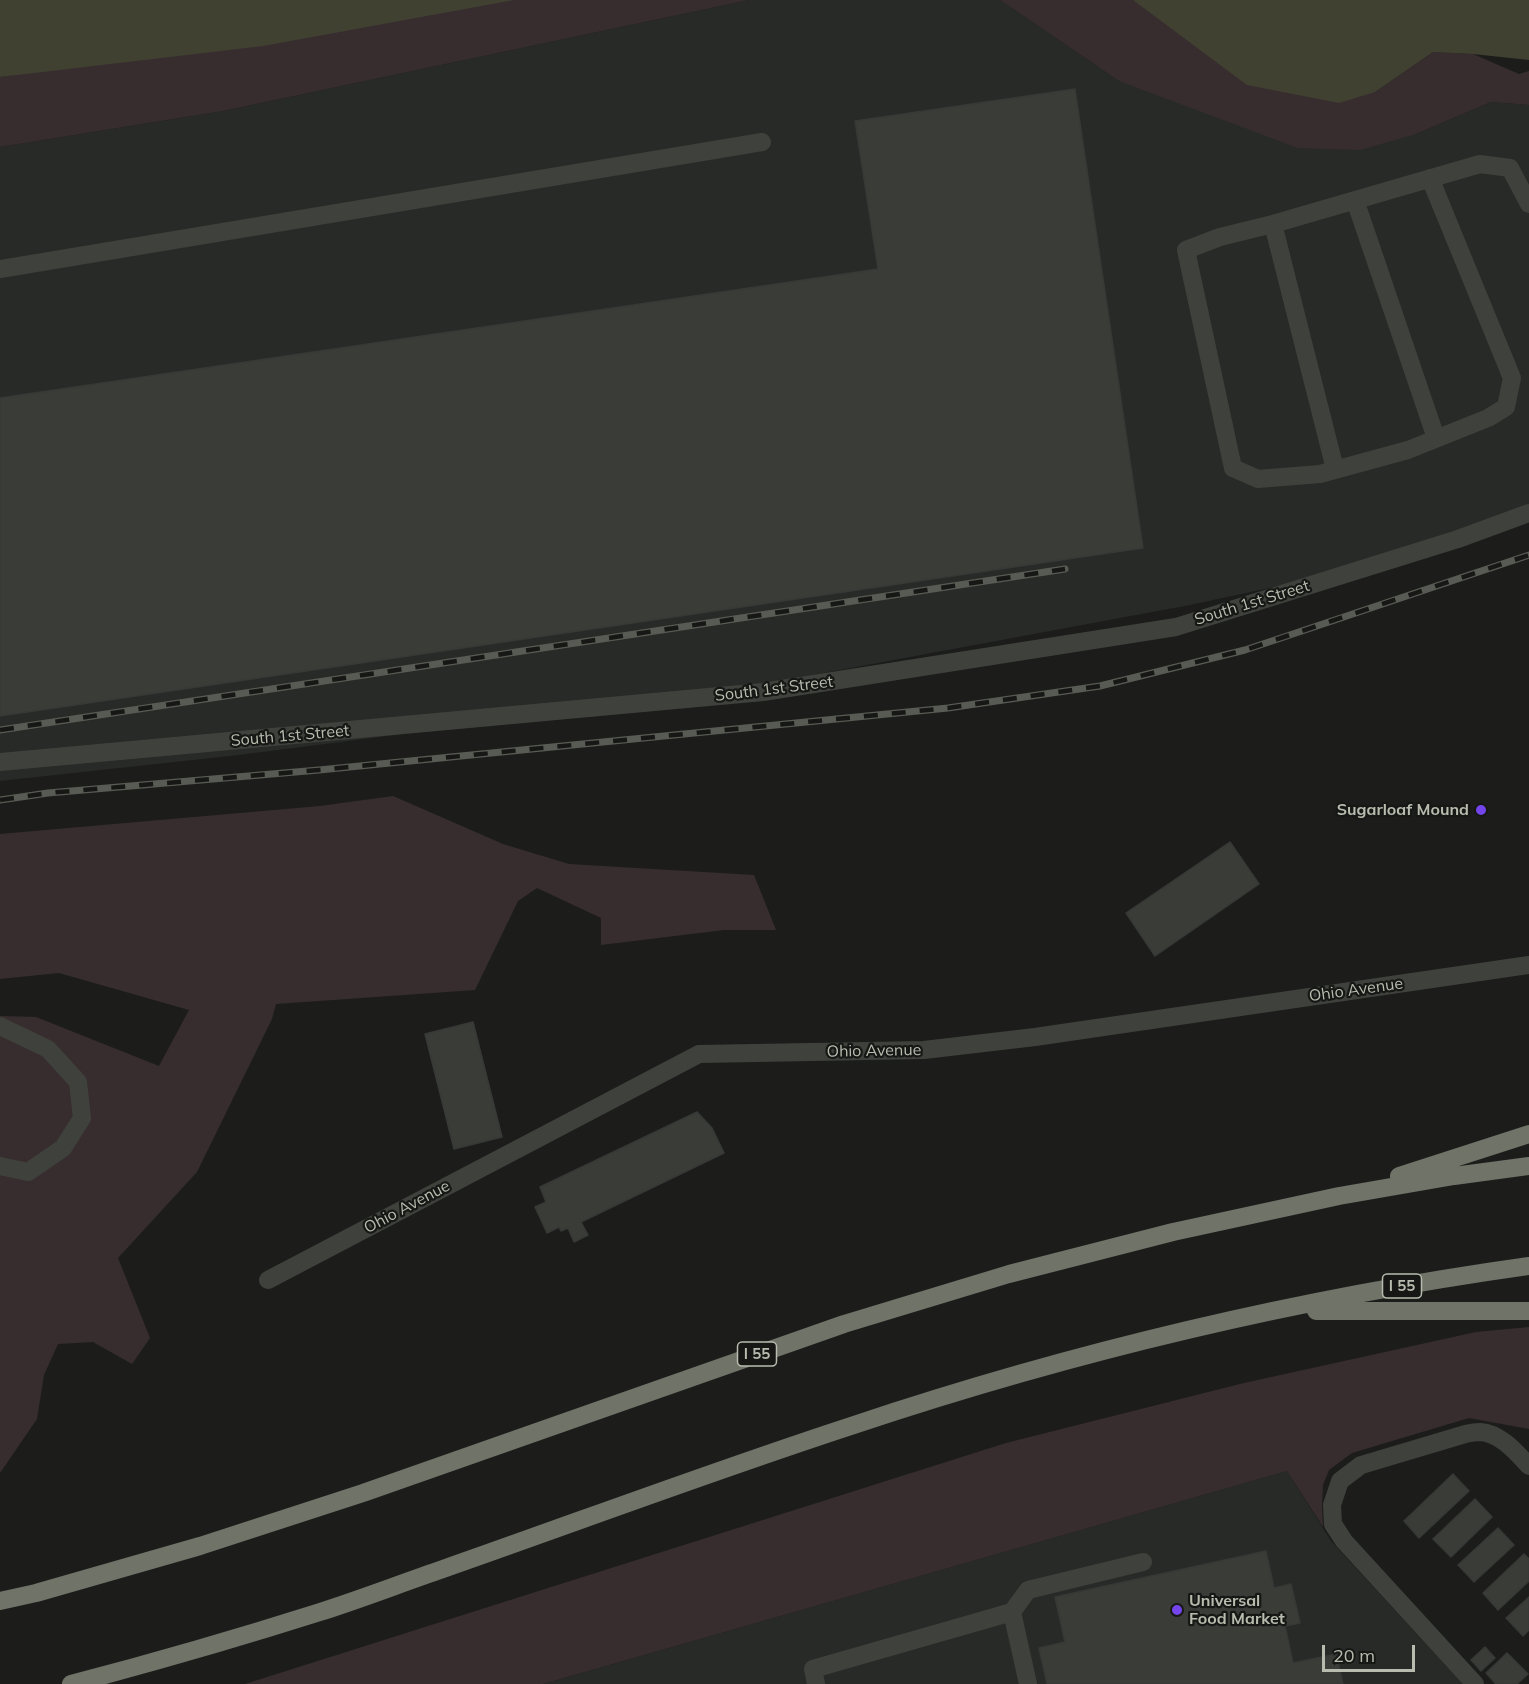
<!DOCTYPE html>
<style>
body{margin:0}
#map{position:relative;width:1529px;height:1684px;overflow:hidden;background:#1c1d1b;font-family:Mulish,sans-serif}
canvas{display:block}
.scale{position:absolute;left:1322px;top:1645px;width:93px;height:27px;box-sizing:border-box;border:3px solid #b7bcae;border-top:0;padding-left:8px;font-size:18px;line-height:21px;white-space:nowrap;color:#b7bcae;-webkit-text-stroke:4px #171816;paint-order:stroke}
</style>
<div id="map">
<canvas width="1529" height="1684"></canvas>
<div class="scale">20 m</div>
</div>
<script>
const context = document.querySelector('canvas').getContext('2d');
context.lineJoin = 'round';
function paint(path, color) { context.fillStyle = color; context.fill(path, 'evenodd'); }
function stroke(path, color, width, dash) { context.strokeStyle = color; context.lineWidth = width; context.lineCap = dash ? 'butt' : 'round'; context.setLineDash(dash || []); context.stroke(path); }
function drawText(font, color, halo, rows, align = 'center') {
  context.font = font + ' Mulish,sans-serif'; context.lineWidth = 4.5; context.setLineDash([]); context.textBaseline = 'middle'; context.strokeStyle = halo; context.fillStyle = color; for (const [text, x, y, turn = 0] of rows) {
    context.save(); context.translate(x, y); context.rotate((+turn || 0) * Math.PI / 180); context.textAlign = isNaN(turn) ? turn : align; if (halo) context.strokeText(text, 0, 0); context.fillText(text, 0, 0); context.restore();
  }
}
paint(new Path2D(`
 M749 0H1000L1119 81 1416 134 1491 102 1529 105V521L1311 579 1190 605 700 696 239 755 0 781V147L223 111Z
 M1287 1471 1331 1541 1463 1684H543Z`), '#282a27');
paint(new Path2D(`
 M508 0H749L223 111 0 147V77Z
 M1000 0H1133L1142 5 1375 92 1433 52 1473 54 1519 74 1529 71V105L1491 102 1416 134 1360 150 1298 148 1119 81Z
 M393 796 503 844 569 864 754 875 776 930H724L601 945V918L537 888 518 901 475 990 276 1004 272 1019 197 1172 118 1258 150 1338 132 1364 93 1342 58 1344 44 1375 37 1419 0 1473V1016L36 1017 159 1066 189 1010 59 973 0 979V834L320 806Z
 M1529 1327V1429L1469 1418 1352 1453 1329 1470 1323 1485 1322 1506 1323 1527 1287 1471 543 1684H245L1006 1443 1244 1383 1476 1332Z`), '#372d2f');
paint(new Path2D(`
 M0 0H514L263 46 0 77Z
 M1133 0H1529V60L1473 54 1433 52 1375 92 1339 103 1247 85Z`), '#404131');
const building = new Path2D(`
 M1075 89 1143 548 0 716V398L878 269 855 121Z
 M1230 842 1259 884 1155 956 1126 913Z
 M473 1022 502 1137 454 1149 425 1034Z
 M697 1112 712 1128 724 1153 581 1222 588 1235 574 1242 568 1228 561 1231 559 1227 547 1233 535 1207 546 1202 540 1187Z
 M1453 1474 1469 1491 1419 1538 1404 1521Z
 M1475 1499 1492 1517 1451 1557 1433 1539Z
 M1498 1528 1514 1545 1474 1582 1458 1565Z
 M1266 1551 1274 1588 1291 1584 1300 1623 1285 1626 1293 1663 1336 1654 1343 1684H1047L1039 1648 1065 1642 1055 1597Z
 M1524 1554 1529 1559V1581L1498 1610 1483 1593Z
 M1529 1597V1630L1523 1636 1506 1618Z
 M1485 1647 1495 1658 1481 1671 1471 1660Z
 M1507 1653 1528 1674 1517 1684H1496L1486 1673Z`);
paint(building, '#3a3c38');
stroke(building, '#363935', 1.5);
stroke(new Path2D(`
 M1430 178 1512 378 1506 407 1488 418 1408 450 1320 474 1258 479 1233 468 1186 250 1220 237 1273 224 1480 164 1510 168 1529 204
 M1355 200 1436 438
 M1273 224 1335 469
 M0 269 762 142
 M0 762 763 692 1176 627 1458 539 1529 513
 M0 1026 48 1049 78 1082 82 1118 63 1148 28 1172 0 1166
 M268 1280 699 1054 924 1050 1035 1037 1529 965
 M1012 1612 1028 1684
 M816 1684 813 1669 1012 1612 1028 1590 1143 1562
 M1475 1684 1344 1541 1333 1524 1332 1505 1340 1481 1361 1465 1465 1434C1470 1433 1476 1432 1480 1432 1500 1433 1516 1452 1529 1466`), '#3f423c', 18);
stroke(new Path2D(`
 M1399 1176 1529 1134
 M1316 1311H1529
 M0 1601 36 1593 200 1546 363 1493 844 1324 1009 1274 1173 1232 1339 1196 1454 1176 1529 1166
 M71 1684C155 1662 238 1638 320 1612 361 1599 402 1583 443 1569 580 1521 716 1470 854 1425 1073 1352 1300 1298 1529 1266`), '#6f7368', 18);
const rail = new Path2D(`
 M0 730 1065 569
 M0 800 48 793 319 770 948 708 1100 686 1245 650 1529 555`);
stroke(rail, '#585b53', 7);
stroke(rail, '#171816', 4.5, [14]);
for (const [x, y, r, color] of [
 [1481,810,6,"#7345eb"],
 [1177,1610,6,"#7345eb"]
]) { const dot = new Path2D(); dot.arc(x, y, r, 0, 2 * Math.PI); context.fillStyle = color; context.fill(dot); stroke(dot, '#171816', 2); }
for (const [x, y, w] of [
 [1402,1286,39],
 [757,1354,39]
]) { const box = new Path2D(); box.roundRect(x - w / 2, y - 12, w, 24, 4.5); context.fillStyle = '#171816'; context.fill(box); stroke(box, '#b7bcae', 1.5); }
drawText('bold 15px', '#b7bcae', null, [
 ["I 55",1402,1286],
 ["I 55",757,1354]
]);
drawText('16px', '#b7bcae', '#171816', [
 ["South 1st Street",1252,603,-17],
 ["South 1st Street",774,689,-7],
 ["South 1st Street",290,736,-5],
 ["Ohio Avenue",1356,990,-8],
 ["Ohio Avenue",874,1051,-1],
 ["Ohio Avenue",407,1207,-28]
]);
drawText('bold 16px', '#b7bcae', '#171816', [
 ["Sugarloaf Mound",1469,810],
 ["Universal",1189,1601,"left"],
 ["Food Market",1189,1619,"left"]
], 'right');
</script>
